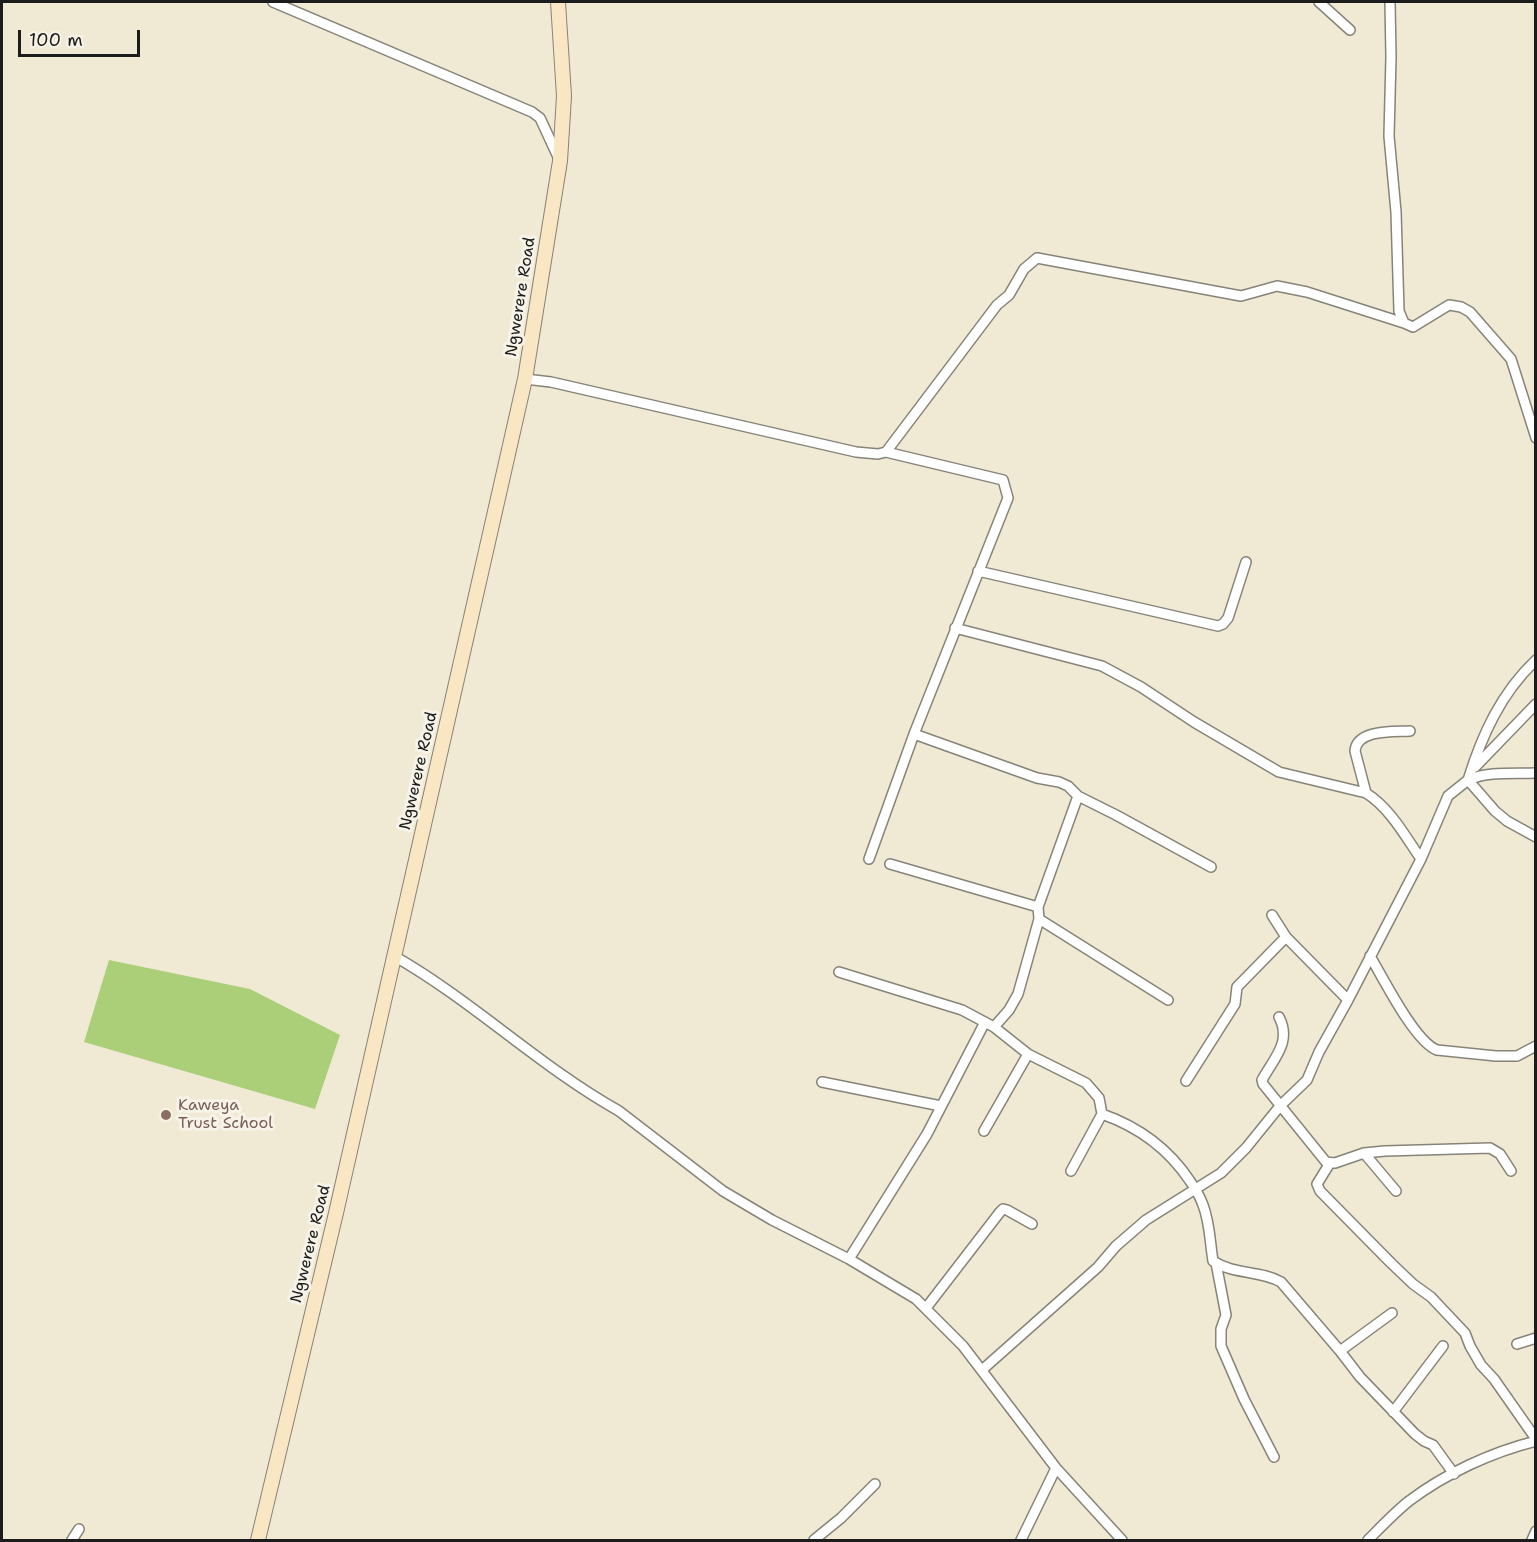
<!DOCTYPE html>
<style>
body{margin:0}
#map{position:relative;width:1537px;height:1542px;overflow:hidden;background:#f0ead4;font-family:"Shantell Sans",sans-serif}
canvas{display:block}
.frame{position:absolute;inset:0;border:3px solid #1c1c1c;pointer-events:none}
.scale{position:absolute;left:18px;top:30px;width:122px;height:27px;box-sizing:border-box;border:3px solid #1c1c1c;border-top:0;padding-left:8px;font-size:18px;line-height:21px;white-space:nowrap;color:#1c1c1c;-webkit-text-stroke:4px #f7f3e8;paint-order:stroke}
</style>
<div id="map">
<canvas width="1537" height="1542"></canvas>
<div class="frame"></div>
<div class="scale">100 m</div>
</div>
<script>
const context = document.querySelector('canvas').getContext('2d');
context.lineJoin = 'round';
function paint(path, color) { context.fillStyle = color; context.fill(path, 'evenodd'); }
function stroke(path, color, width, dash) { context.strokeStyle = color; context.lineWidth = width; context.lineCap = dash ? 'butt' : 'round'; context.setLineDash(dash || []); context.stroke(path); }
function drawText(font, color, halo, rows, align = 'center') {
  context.font = font + ' "Shantell Sans",sans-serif'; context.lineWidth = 6; context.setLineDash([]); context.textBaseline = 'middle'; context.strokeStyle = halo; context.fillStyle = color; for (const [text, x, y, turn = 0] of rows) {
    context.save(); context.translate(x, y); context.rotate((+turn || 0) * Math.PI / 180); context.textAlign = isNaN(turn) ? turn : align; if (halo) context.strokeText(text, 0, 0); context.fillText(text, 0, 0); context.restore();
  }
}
paint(new Path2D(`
 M109 960 250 989 340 1035 315 1109 84 1042Z`), '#abcf79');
const minor = new Path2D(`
 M273 2 532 112 540 118 559 159
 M1319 2 1350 30
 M1390 2 1391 57 1389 136 1396 212 1399 311 1404 323 1413 327 1449 305 1461 307 1470 312 1511 359 1536 438
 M525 379 551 382 856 452 878 454 886 452 997 305 1009 295 1024 269 1037 258 1241 296 1277 286 1307 292 1404 323
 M978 571 1218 626 1223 624 1228 618 1246 562
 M955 628 1102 666 1141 687 1194 722 1279 772 1366 793C1390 808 1405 836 1421 859
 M914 734 1037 778 1059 782 1068 786 1078 796 1038 907 1039 919 1018 994 1009 1010 994 1027
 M1475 767 1536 704
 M1468 780C1482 735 1501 693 1536 660
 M1468 780C1489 771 1513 774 1536 773
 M1366 793 1355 751C1357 729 1393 732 1410 731
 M1078 796 1116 815 1211 867
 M869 859 914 734 1008 498 1003 480 886 452
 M890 864 1038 907
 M1272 915 1286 937 1348 1000
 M1039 919 1168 1000
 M394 956C473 1001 539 1066 619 1111L723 1191 772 1220 849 1259 916 1299 963 1346 1056 1468 1122 1540
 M1370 956C1383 978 1415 1042 1437 1050L1496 1056H1517L1536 1046
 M839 972 962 1010 994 1027 1028 1054 1086 1083 1099 1098 1102 1114 1071 1171
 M1279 1017C1292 1042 1274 1058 1262 1080L1263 1084 1326 1162 1335 1163 1364 1153 1385 1151 1490 1148 1500 1154 1511 1171
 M1186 1081 1235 1004 1237 987 1286 937
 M822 1082 941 1106
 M1102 1114C1139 1127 1168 1148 1190 1181 1195 1188 1200 1197 1203 1205 1210 1223 1210 1243 1213 1261 1234 1275 1260 1270 1281 1282L1340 1351 1392 1313
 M984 1131 1028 1054
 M1364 1153 1396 1191
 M1330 1163 1317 1184 1320 1191 1391 1263 1413 1284 1431 1297 1465 1333 1470 1346 1481 1365 1494 1379 1536 1439
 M849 1259 927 1134 985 1022
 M1216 1263 1226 1315 1221 1329V1346L1244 1399 1274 1457
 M926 1308 1000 1212 1003 1209 1007 1210 1032 1224
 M1517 1344 1536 1338
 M1340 1351 1360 1377 1415 1434 1424 1441 1433 1445 1454 1474
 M982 1370 1098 1267 1116 1246 1146 1220 1221 1173 1246 1148 1280 1106 1307 1080 1319 1052 1348 1000 1421 859 1448 796 1468 780 1495 811 1507 821 1536 837
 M1393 1412 1443 1346
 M72 1540 79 1529
 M814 1540 841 1518 875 1484
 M1021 1540 1056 1468
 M1368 1540C1381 1527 1394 1513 1409 1501 1445 1474 1491 1452 1536 1441
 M1532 1540 1536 1531`);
const secondary = new Path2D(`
 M258 1540 336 1213 525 379 560 161 564 96 558 2`);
stroke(minor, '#868378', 12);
stroke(secondary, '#868378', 16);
stroke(minor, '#fff', 9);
stroke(secondary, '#f9e7c3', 14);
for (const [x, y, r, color] of [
 [166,1115,6,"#8d6e63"]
]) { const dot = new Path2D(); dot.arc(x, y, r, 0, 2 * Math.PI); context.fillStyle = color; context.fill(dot); stroke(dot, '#f7f3e8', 2); }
drawText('16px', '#1c1c1c', '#f7f3e8', [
 ["Ngwerere Road",521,297,-81],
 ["Ngwerere Road",419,771,-77],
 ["Ngwerere Road",311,1244,-76]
]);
drawText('16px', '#785e54', '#f7f3e8', [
 ["Kaweya",178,1106],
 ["Trust School",178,1124]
], 'left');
</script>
